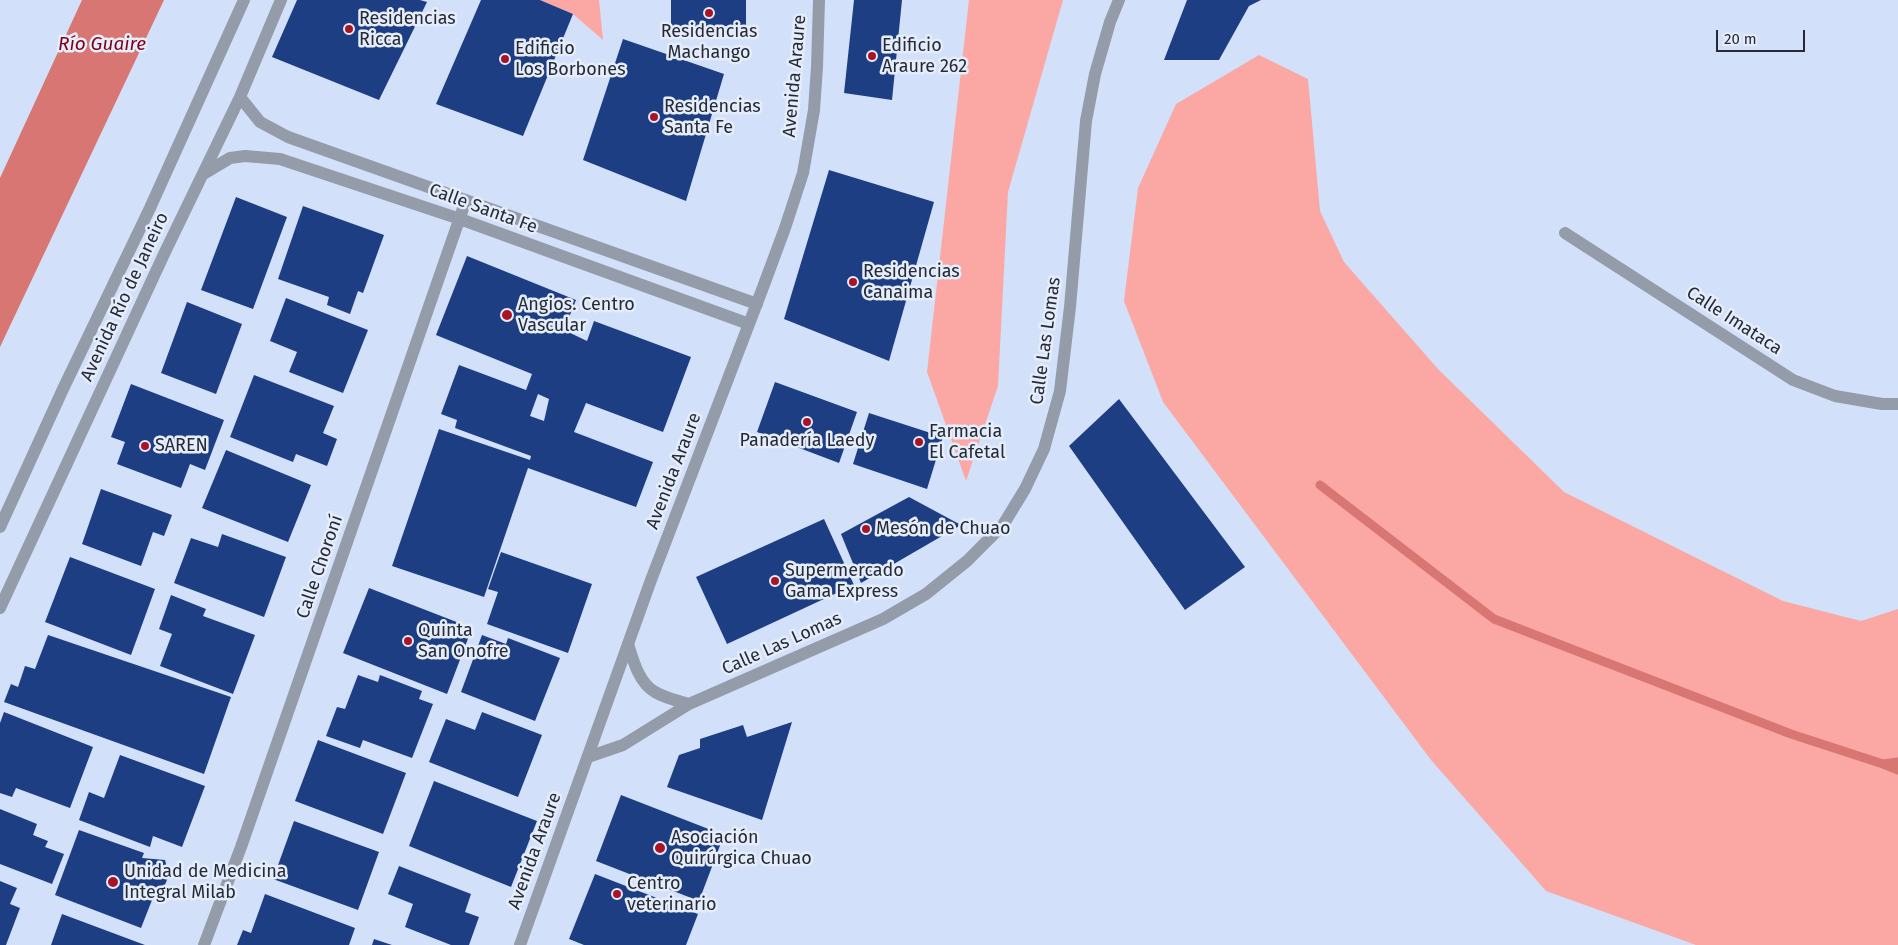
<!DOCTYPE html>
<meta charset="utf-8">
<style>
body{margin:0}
#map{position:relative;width:1898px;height:945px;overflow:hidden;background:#d2e0fa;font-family:"Fira Sans",sans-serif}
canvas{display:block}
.scale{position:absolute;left:1716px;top:30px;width:89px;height:22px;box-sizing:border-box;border:2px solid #242a37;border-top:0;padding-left:6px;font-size:15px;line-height:18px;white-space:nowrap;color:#242a37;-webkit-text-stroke:4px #e6edfa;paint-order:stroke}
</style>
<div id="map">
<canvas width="1898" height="945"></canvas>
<div class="scale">20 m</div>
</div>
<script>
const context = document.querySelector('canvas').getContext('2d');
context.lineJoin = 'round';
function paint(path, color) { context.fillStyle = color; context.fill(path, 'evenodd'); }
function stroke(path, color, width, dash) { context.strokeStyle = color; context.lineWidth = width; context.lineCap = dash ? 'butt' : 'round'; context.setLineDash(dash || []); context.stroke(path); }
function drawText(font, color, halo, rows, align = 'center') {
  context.font = font + ' "Fira Sans",sans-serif'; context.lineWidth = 5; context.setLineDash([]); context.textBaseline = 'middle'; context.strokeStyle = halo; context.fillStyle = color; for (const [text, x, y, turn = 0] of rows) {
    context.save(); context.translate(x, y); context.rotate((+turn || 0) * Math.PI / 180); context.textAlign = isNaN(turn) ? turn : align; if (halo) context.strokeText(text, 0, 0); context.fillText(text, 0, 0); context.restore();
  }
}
paint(new Path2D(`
 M540 0H599L603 40 573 14Z
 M969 0H1063L1008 192 998 386 966 481 927 372Z
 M1259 55 1308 79 1320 211 1344 262 1438 369 1564 492 1783 601 1861 621 1898 609V945H1696L1546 891 1431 760 1163 402 1124 301 1138 188 1176 104Z`), '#fba8a4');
paint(new Path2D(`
 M82 0H164L0 347V178Z`), '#d77672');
stroke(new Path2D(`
 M1320 485 1494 619 1791 734 1883 764 1898 770
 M1883 764 1898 762`), '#d77672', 9);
paint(new Path2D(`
 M297 0H420L427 2 379 100 272 57Z
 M481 0H540L573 14 523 136 436 104Z
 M671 0H746V25L671 30Z
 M854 0H902L892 100 844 93Z
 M1187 0H1261L1249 6 1219 60H1164Z
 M623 39 724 74 686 201 583 160Z
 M829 170 934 202 889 361 784 319Z
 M236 197 287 217 253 309 201 290Z
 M303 206 384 235 363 293 358 291 350 314 327 305 329 297 278 279Z
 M467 256 576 300 564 330 587 341 594 321 691 357 663 432 586 403 574 432 653 462 636 507 528 468 484 597 392 566 439 429 530 460 531 456 455 428 457 420 441 414 459 365 526 390 532 374 436 335ZM538 394 549 399 544 421 530 416Z
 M286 298 368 330 343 393 289 372 297 352 270 341Z
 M187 302 242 324 216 394 161 373Z
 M254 375 334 406 323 433 337 439 327 466 296 454 293 462 230 437Z
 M775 382 857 412 839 463 757 432Z
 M131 384 224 420 205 470 190 464 181 488 117 464 125 442 111 437Z
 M1119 399 1245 567 1185 610 1069 446Z
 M869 413 943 437 927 489 853 464Z
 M226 450 311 485 288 542 202 508Z
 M101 489 172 515 164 536 153 532 141 566 82 544Z
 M909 497 961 525 861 583 841 534Z
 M824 519 854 585 727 644 696 577Z
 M222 534 286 557 264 617 174 583 191 538 218 547Z
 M501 552 592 584 568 653 487 624 498 592 488 589Z
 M70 557 155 589 131 655 45 622Z
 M369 588 472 628 447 694 343 653Z
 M171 595 206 609 203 616 255 635 233 694 160 666 172 634 159 629Z
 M48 635 231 697 204 774 4 702 11 684 18 687 25 666 35 669Z
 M482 635 506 644 508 638 560 658 535 721 461 692Z
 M358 675 378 682 380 675 422 691 419 699 433 704 412 758 363 740 360 748 326 736 337 707 345 709Z
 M4 712 93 747 70 808 16 788 12 797 0 793V723Z
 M482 712 542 735 518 797 429 762 446 719 475 730Z
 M792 722 762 820 667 787 679 755 700 748V739L743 725 747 737Z
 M318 740 406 773 383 834 295 801Z
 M120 755 205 786 182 847 153 836 150 847 79 820 89 792 104 798Z
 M434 781 537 821 511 887 409 846Z
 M621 795 724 835 699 901 596 861Z
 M0 809 37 824 33 835 48 841 45 847 64 854 52 884 0 864Z
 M294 821 379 852 358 910 273 879Z
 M79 830 144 853 142 858 165 860 169 875 162 892 156 890 141 928 55 895Z
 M399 866 471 894 465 912 479 917 469 945H451L405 927 413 904 388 894Z
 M595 874 698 914 686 945H584L569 939Z
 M0 881 17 888 10 904 20 908 6 945H0Z
 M265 894 355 928 349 945H237L243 930 251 933Z
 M62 914 145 945H51Z
 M374 939 392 945H372Z`), '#1d3e83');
stroke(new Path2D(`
 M240 97 260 122 288 137 757 304
 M205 173 230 158 245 156 280 159 460 219 749 324
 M1565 233 1793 380 1835 396 1882 404H1898
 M0 608 165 252 240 97 281 0
 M628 644C633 660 639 683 655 692 665 698 678 701 689 704
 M588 757 623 745 689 704 883 619 926 594 967 561 1003 525 1025 489 1044 449 1060 391 1070 307 1086 121 1095 74 1110 22 1119 0
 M204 945 241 847 466 200`), '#949caa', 12);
stroke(new Path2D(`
 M0 527 63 389 150 208 244 0
 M520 945 651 580 762 290 785 228 803 173 814 110 817 67 819 0`), '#949caa', 12);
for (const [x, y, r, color] of [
 [709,13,5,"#a91326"],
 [349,29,5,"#a91326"],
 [872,56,5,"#a91326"],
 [505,59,5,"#a91326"],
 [654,117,5,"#a91326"],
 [853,282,5,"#a91326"],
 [507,315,6,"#a91326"],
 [807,422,5,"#a91326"],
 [919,442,5,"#a91326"],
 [145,446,5,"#a91326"],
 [866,529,5,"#a91326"],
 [775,581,5,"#a91326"],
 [408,641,5,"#a91326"],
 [660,848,6,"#a91326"],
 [113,882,6,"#a91326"],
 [617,894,5,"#a91326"]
]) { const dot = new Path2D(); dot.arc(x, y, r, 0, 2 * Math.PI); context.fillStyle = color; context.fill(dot); stroke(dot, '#e6edfa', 2); }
drawText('18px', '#242a37', '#e6edfa', [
 ["Residencias",359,19],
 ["Ricca",359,40],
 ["Residencias",709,32,"center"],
 ["Machango",709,53,"center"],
 ["Edificio",882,46],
 ["Araure 262",882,67],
 ["Edificio",515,49],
 ["Los Borbones",515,70],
 ["Residencias",664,107],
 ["Santa Fe",664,128],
 ["Residencias",863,272],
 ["Canaima",863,293],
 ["Angios. Centro",518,305],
 ["Vascular",518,326],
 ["Farmacia",929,432],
 ["El Cafetal",929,453],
 ["Panadería Laedy",807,441,"center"],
 ["SAREN",155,446],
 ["Mesón de Chuao",876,529],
 ["Supermercado",785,571],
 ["Gama Express",785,592],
 ["Quinta",418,631],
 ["San Onofre",418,652],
 ["Asociación",671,838],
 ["Quirúrgica Chuao",671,859],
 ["Unidad de Medicina",124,872],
 ["Integral Milab",124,893],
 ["Centro",627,884],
 ["veterinario",627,905]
], 'left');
drawText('18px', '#242a37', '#e6edfa', [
 ["Avenida Araure",795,76,-85],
 ["Calle Santa Fe",483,209,20],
 ["Avenida Río de Janeiro",125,297,-65],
 ["Calle Imataca",1734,321,33],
 ["Calle Las Lomas",1046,341,-82],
 ["Avenida Araure",674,471,-69],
 ["Calle Choroní",320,567,-71],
 ["Calle Las Lomas",782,644,-24],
 ["Avenida Araure",535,851,-70]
]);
drawText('italic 19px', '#7e0015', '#e6edfa', [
 ["Río Guaire",102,45]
]);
</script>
